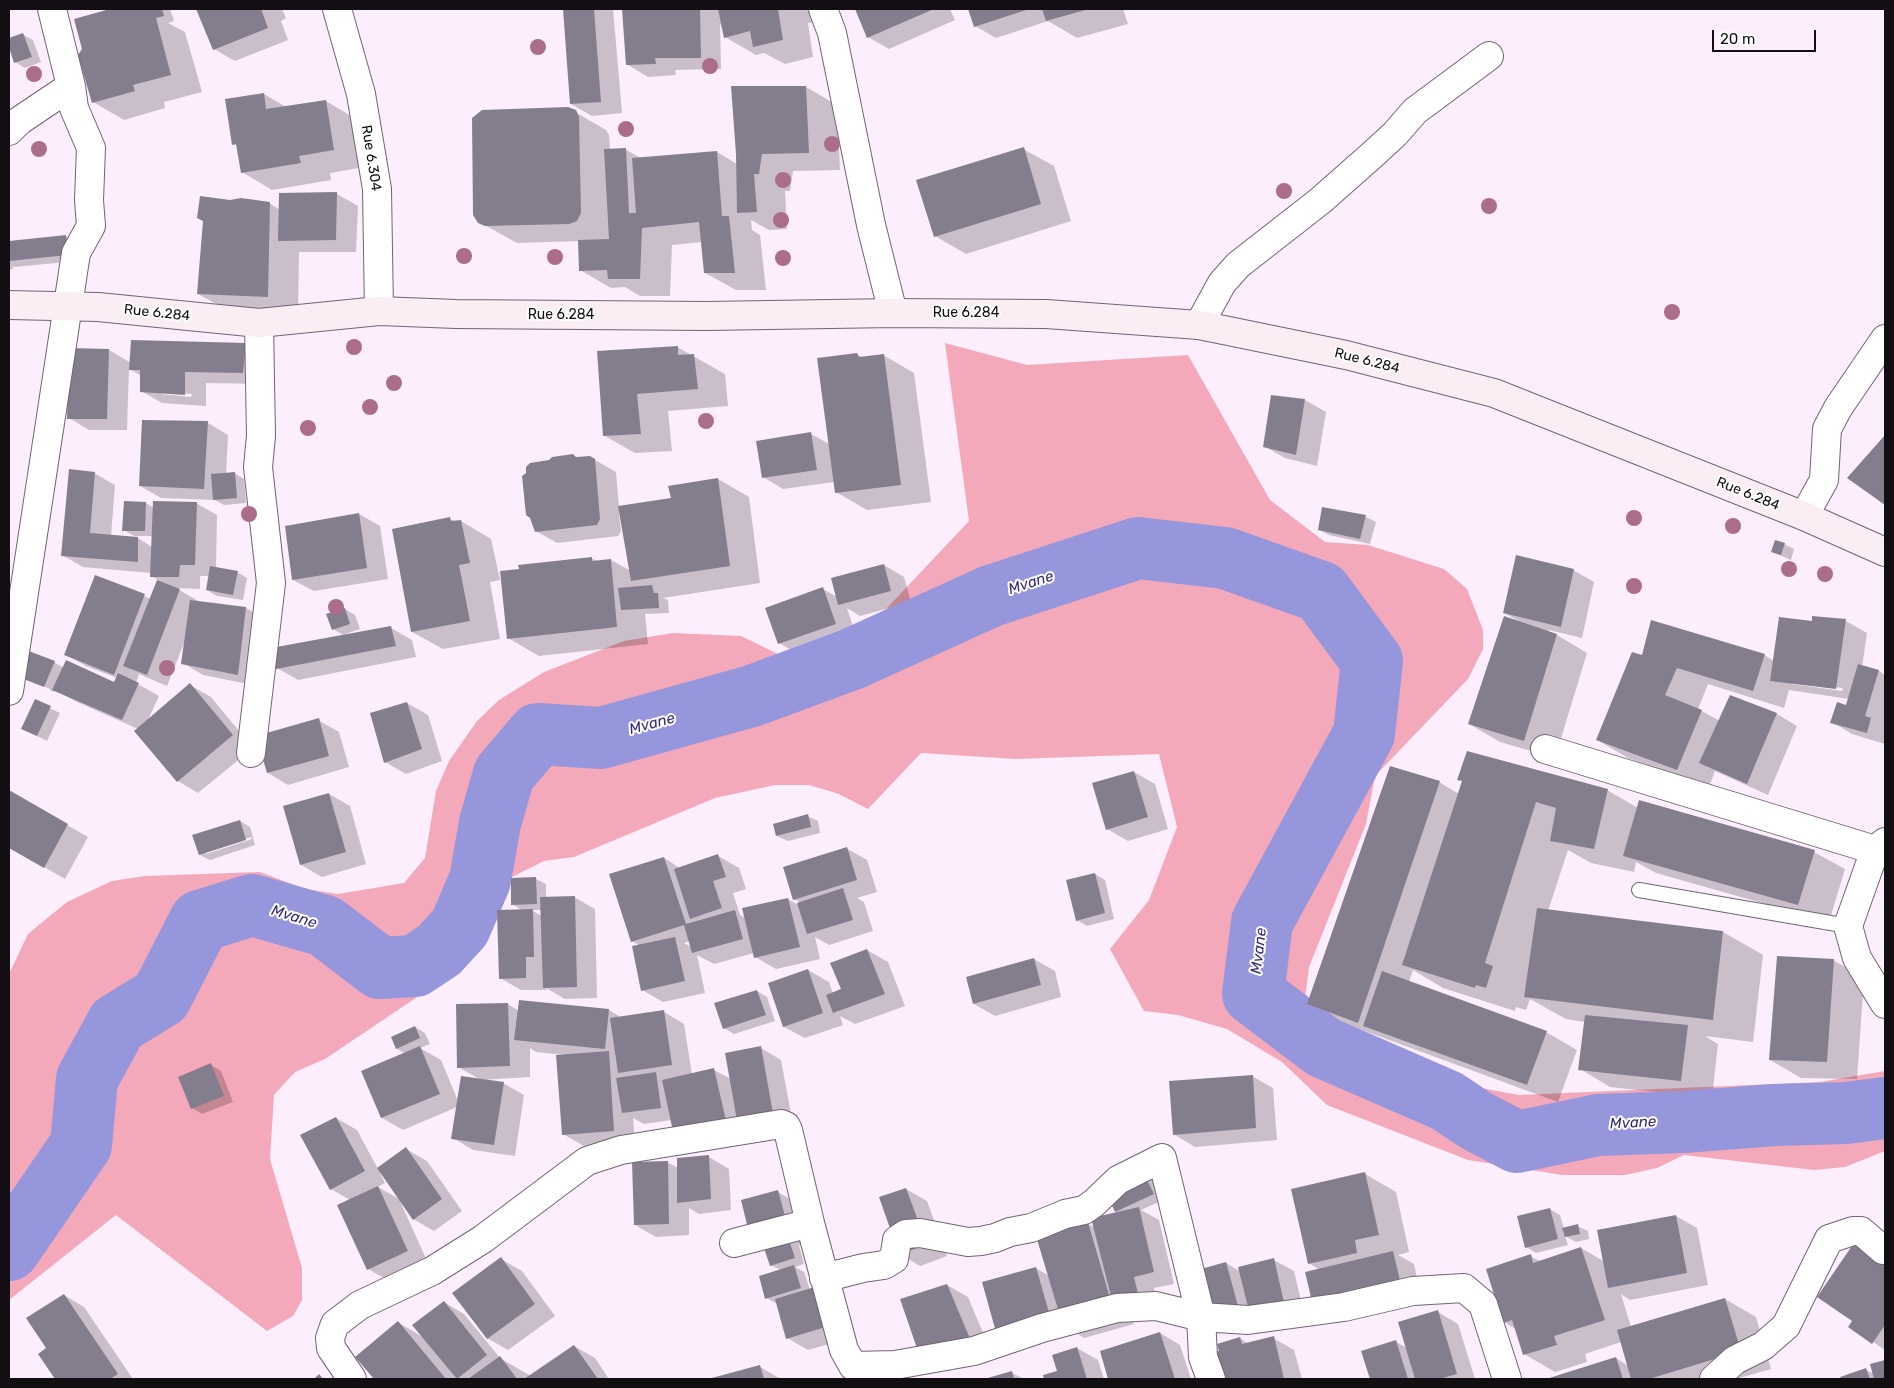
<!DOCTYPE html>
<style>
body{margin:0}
#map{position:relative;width:1894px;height:1388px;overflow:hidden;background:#fceefd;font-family:Rubik,sans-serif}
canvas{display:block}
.frame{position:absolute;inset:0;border:10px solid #130e13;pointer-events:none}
.scale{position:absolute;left:1712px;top:30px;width:104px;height:22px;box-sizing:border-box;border:2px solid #130e13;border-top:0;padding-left:6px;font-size:15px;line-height:18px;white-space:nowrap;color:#130e13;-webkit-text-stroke:4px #fff;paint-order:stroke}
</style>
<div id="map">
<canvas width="1894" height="1388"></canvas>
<div class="frame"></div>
<div class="scale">20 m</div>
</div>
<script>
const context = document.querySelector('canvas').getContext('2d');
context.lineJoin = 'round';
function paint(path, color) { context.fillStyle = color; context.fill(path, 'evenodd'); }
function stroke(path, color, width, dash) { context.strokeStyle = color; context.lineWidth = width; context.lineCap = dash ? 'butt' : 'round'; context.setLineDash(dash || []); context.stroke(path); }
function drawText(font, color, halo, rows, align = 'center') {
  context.font = font + ' Rubik,sans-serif'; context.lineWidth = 4; context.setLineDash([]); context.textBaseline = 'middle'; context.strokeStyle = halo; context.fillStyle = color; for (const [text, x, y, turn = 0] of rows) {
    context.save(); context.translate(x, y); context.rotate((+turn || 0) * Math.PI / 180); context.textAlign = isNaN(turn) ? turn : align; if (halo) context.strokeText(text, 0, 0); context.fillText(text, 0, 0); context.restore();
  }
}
paint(new Path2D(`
 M945 343 1027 365 1188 355 1270 500 1325 542 1368 545 1444 569 1467 589 1483 630V649L1468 679 1375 776 1366 824 1309 967 1304 1007 1322 1023 1389 1043 1481 1088 1519 1095 1820 1082 1885 1071V1151L1845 1167 1814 1170 1684 1155 1657 1168 1625 1175H1562L1468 1160 1327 1105 1282 1062 1227 1029 1178 1015 1144 1011 1110 949 1149 900 1177 827 1159 754 1016 759 921 753 868 809 839 794 809 785H775L715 798 574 857 544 861 512 877 450 975 325 1059 295 1072 274 1095 270 1159 302 1268V1300L293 1316 267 1331 116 1215 9 1300V974L28 934 67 902 112 881 145 876 260 872 305 889 338 894 404 883 425 858 436 791 449 761 477 721 499 700 544 672 624 641 673 633 741 636 784 657 816 652 886 609 969 521Z`), '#f4a9ba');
paint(new Path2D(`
 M115 9H170L174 21 168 23 185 32 202 92 164 102 165 108 124 120 93 102 83 49 75 20Z
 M198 9H282L286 18 281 21 288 40 235 61 214 49Z
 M564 9H613L622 113 592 116 571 104Z
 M623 9H817L819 22 808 23 813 57 785 64 764 53 756 55 725 37 720 23 721 69 675 70 676 75 648 77 628 65Z
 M856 9H950L955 20 889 49 868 37Z
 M970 9H1123L1128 24 1077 38 1048 21 996 38 975 26Z
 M22 34 33 40 41 62 25 68 15 62 9 44V39Z
 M806 87 837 105 840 170 793 171 790 191H785L787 229 769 230 751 220 752 230 760 235 766 290H736L705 273 702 242 672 245 670 296H640L625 287 611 288 580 270 579 241 517 243 479 222 575 112 606 130 609 135 610 150 625 149 642 159 717 152 737 164Z
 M264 94 286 107 326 101 356 119 364 167 330 173 331 180 272 190 242 172 238 146 233 144Z
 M1023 149 1054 166 1071 221 966 254 935 236Z
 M337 194 358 206 356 252H299L298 314 229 311 198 294 269 203 280 210Z
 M9 233 10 243 65 236 76 242 77 261 14 267 12 266 13 269 9 270Z
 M245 344 264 384 206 383V406L162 403 141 391 142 376 129 369 127 430H89L69 418 109 350 131 363ZM161 392 192 394 191 397 161 394Z
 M677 347 725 374 728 406 668 411 672 451 635 453 605 436 598 352Z
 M857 354 863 358 883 355 914 373 931 502 867 510 836 492 834 482 783 489 763 477 811 434 829 444Z
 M1272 396 1305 400 1326 412 1317 466 1285 458 1264 446Z
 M208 423 228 435 226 474 234 473 244 479 246 503 224 505 215 500 161 498 140 486Z
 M1885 437V503L1849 478Z
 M590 457 616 472 619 507 672 499 718 479 749 497 760 583 663 598 668 600 669 613 645 614 648 644 539 656 508 638 591 558 597 561 611 560 631 571 621 514H619L621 531 618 536 557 543 536 531 577 458Z
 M94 473 115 485 111 536 138 538 152 547V536H134L124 530 146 503 154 508 196 503 217 515 216 568 237 572 247 578 243 600 217 596 207 590 210 576H200V589L176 588 200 602 246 608 267 620 258 686 203 675 183 663 184 643 167 686 139 674 136 683 159 696 147 722 190 685 211 697 253 748 198 793 178 781 138 729 75 701 55 690 54 692 50 690V689L26 679V681L17 676 54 662 64 668 115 683 117 678 86 666 65 654 96 577 151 599 158 580 151 576V573L83 567 62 555Z
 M1323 509 1366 517 1376 522 1370 544 1329 535 1319 530Z
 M359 514 380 526 388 579 314 591 293 580Z
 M450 519 456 522 461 521 491 539 500 580 490 582 500 639 443 649 412 632Z
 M1784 544 1794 549 1791 560 1772 552Z
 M884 565 904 577 911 602 860 616 847 608 856 636 800 655 779 643 823 589 837 597Z
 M1573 570 1594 582 1582 638 1549 630 1548 632 1557 635 1587 653 1555 758 1500 742 1469 724 1519 621 1504 613Z
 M345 609 355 615 360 629 345 634V636L391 628 412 640 416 657 298 680 277 668 345 636 333 629Z
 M1813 617 1846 621 1867 633 1862 667 1879 671 1885 675V744L1852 734 1832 722 1847 706 1849 699 1789 690 1784 708 1708 684 1698 709 1720 721 1731 696 1777 714 1797 726 1768 795 1715 771 1709 787 1628 758 1597 740 1643 657 1764 655 1774 661 1813 622ZM1792 682 1843 688 1842 691 1792 684Z
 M35 701 60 713 47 741 23 729Z
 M407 703 428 715 442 761 406 774 385 762Z
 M318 720 339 732 349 767 288 785 268 773Z
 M1134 772 1155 784 1168 829 1128 841 1107 829Z
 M1439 782 1459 794 1607 790 1638 808 1814 852 1845 869 1829 922 1656 873 1636 862 1634 872 1591 863 1568 850 1548 911 1723 932 1763 955 1753 1042 1705 1036 1718 1044 1712 1098 1610 1087 1580 1069 1585 1022 1566 1019 1530 999 1526 1010 1516 1007 1515 1011 1443 988 1413 970 1409 982 1546 1032 1577 1050 1558 1102 1340 1022 1309 1004Z
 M9 792 88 837 65 879 9 847Z
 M329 794 350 806 366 864 322 877 301 865Z
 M807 816 818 821 820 833 788 841 777 836Z
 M240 821 250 827 255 845 210 860 200 855ZM251 837 252 839 206 854V852Z
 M846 848 867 860 877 892 857 898 864 902 873 931 829 945 815 937 820 959 776 969 755 957 754 953 714 964 697 955 705 993 663 1002 642 990 640 946 632 941 664 858 680 868 718 856 739 868 746 889 733 893 740 915 746 918 788 899 800 906 801 903 794 899ZM690 941 691 947 684 943Z
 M1095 874 1105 880 1114 919 1087 926 1077 920Z
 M536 879 546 884V898L574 897 595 909 597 998 565 999 546 988 547 990H521L500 978 523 911 512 904ZM531 910H542V916Z
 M867 950 888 962 905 1006 855 1024 840 1016 843 1025 805 1038 784 1027 770 984 808 970 829 982 833 994 842 990Z
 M1034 959 1055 971 1061 997 995 1016 974 1004Z
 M1833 960 1864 978 1857 1079 1801 1078 1770 1060Z
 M757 991 767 997 775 1021 734 1034 724 1028Z
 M508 1004 519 1011 609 1010 622 1018 664 1012 684 1024 692 1075 714 1070 731 1079 761 1048 781 1060 794 1130 672 1120 644 1124 633 1118 635 1142 584 1146 563 1134 565 1055 536 1052 530 1048V1077L481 1080 458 1067Z
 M415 1027 425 1033 430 1044 420 1048 441 1060 458 1101 503 1083 524 1095 515 1156 473 1150 453 1138 457 1107 403 1130 382 1118 363 1072 406 1054 397 1049 392 1038Z
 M211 1065 221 1071 233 1102 202 1114 192 1108Z
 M1252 1076 1273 1088 1277 1140 1195 1147 1175 1135Z
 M336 1118 357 1130 378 1169 406 1149 427 1161 462 1211 434 1231 413 1219 401 1201H400L428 1263 389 1281 368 1269 350 1200 331 1189ZM382 1172 401 1200 378 1187 385 1183 380 1173Z
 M709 1157 729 1169 731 1210 699 1214 689 1208V1235L656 1237 635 1225 667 1162 678 1168Z
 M1365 1174 1396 1192 1409 1252 1398 1255 1414 1264 1422 1300 1320 1270 1309 1263Z
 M1152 1177 1163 1200 1141 1210 1159 1220 1174 1284 1154 1288 1159 1310 1131 1313 1134 1324 1084 1338 1069 1328 1018 1343 1036 1268 1049 1276 1087 1223 1095 1228 1119 1213 1116 1211 1105 1188Z
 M906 1189 927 1201 947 1256 920 1266 900 1254Z
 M778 1192 799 1204 809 1242 799 1245 804 1264 795 1267 804 1272 810 1290 850 1338 808 1350 787 1338 777 1304 767 1298 780 1270 771 1265Z
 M1550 1209 1560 1215 1564 1229 1577 1226 1588 1231 1589 1239 1576 1242 1565 1236 1568 1245 1536 1253 1526 1247Z
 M1676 1216 1697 1228 1708 1285 1630 1300 1621 1294 1631 1327 1725 1299 1756 1317 1771 1369 1736 1379H1549L1616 1358 1628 1366 1621 1342 1585 1354 1587 1362 1555 1372 1524 1354 1516 1329 1504 1322 1530 1256 1540 1261 1581 1248 1605 1262Z
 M501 1259 522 1271 555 1316 508 1350 487 1338Z
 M1885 1259V1350L1873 1342Z
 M1274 1260 1294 1271 1305 1318 1217 1329 1226 1263 1241 1272Z
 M947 1285 968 1297 991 1352 942 1368Z
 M64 1295 84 1307 133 1379H57L40 1354 48 1349Z
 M444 1302 464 1314 500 1358 531 1376 574 1346 595 1358 609 1379H376L357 1357 399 1323 423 1337Z
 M1438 1312 1458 1324 1475 1379H1371L1363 1351 1396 1342 1407 1348Z
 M1160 1333 1180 1345 1191 1379H1110L1102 1352Z
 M1240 1338 1249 1344 1273 1338 1294 1350 1302 1379H1221L1220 1352Z
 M1077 1348 1098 1360 1104 1379H1045L1044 1376 1059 1372Z
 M1885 1361V1379H1842L1866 1370 1874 1374 1871 1365Z
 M760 1367 781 1379H710Z
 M1012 1373 1024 1379H987Z`), '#0003');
stroke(new Path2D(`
 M9 1250 81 1145 87 1079 117 1024 161 997 200 921 252 905 325 926 380 968 415 966 439 950 460 927 480 880 490 823 504 774 538 734 601 738 752 696 852 659 991 596 1138 548 1225 558 1321 592 1372 661 1364 734 1262 922 1253 994 1323 1047 1447 1101 1477 1121 1517 1142 1598 1125 1683 1122 1775 1115 1846 1113 1885 1108`), '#9696dc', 62);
paint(new Path2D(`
 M110 9H162L164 16 156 18 171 75 133 85 135 91 92 103 78 55 82 49 74 19Z
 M196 9H261L268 28 213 50Z
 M563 9H594L601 102 570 104Z
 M622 9H700L701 58H655L656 64 626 65Z
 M718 9H778L783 40 753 47 750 31 724 38Z
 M855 9H934L867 38Z
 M968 9H1029L974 27Z
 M1042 9H1089L1046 21Z
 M23 33 32 57 14 63 9 47V38Z
 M731 86H806L809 153 762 154 759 174H754L757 212 737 213 736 154Z
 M264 93 266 109 326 100 334 150 299 156 301 163 241 173 236 144 232 145 225 99Z
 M568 107 576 110 579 117 581 213 577 221 569 224 485 226 478 223 473 215 472 118 482 110Z
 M1024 147 1041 204 934 237 916 180Z
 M626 148 629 213H636L632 158 717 151 722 216H729L735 273H704L699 222 642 228 640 279H608L607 270 579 271 578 240 609 239 604 149Z
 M337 192 336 240 278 241 279 193Z
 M200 196 230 200 241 198 270 202 268 297 197 294 203 221 197 218Z
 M66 235 68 255 9 261V241Z
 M131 340 246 343 243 373 185 372V395L140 392V370H129Z
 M678 346V355L694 354 698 389 637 394 641 434 603 436 597 351Z
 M69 348 109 349 107 419H67Z
 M857 353 859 357 884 354 901 485 835 493 817 358Z
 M1271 395 1305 399 1296 455 1263 447Z
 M142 420 208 421 204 489 139 486Z
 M811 432 817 470 762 478 756 441Z
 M1885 435V505L1847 478Z
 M573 454 576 457 590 456 595 459 600 519 597 525 535 532 530 518 526 515 522 476 526 473V467L530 463 549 460 552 457Z
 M69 469 95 472 90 533 138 537V562L61 556Z
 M235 472 237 498 213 500 211 474Z
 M718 478 730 566 631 581 618 506 671 498 668 486Z
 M124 501 146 502 145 531H122Z
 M153 501 197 502 195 565H180L179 577H150Z
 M1322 507 1366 515 1360 539 1318 530Z
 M359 513 367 568 292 580 285 526Z
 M450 517 451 521 461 520 470 563 459 565 470 621 411 632 392 529Z
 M1775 540 1785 543 1781 555 1771 552Z
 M1516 555 1574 569 1561 627 1503 613Z
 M592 557V561L611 559 617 627 507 639 500 571 519 569 518 565Z
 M884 564 891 591 838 605 831 578Z
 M210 566 238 571 233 595 206 590Z
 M95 575 145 594 114 675 64 655Z
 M157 580 180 589 147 675 123 666Z
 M652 585 654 593H658L659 608 621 610 618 588Z
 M823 587 836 624 778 644 765 608Z
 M190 600 246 607 238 675 181 664Z
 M345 608 350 624 332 630 326 614Z
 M1504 616 1557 634 1524 741 1468 724Z
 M1812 616 1846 619 1836 689 1770 681 1779 617 1812 621Z
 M1651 620 1765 654 1753 691 1677 668 1665 695 1702 710 1677 770 1596 740 1632 652 1642 655Z
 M391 626 396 646 276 669 271 648Z
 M26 650 55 661 44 687 16 676Z
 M66 660 114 682 118 673 139 683 122 720 52 690Z
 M1858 664 1879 670 1865 716 1871 718 1867 733 1830 723 1837 702 1846 705Z
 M190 683 233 735 177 782 134 731Z
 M1730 695 1777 713 1747 784 1699 763Z
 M35 699 51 706 37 736 21 729Z
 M407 702 422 749 384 763 370 713Z
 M319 718 329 756 267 773 256 736Z
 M1467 751 1608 789 1594 849 1550 841 1556 808 1536 802 1485 963 1493 966 1486 988 1476 985 1475 988 1402 965 1462 781 1457 780Z
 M1390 766 1440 781 1358 1023 1307 1004Z
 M1134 771 1148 817 1106 830 1092 783Z
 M9 790 68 824 44 868 9 848Z
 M329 793 346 852 300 865 283 806Z
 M1639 800 1815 850 1798 905 1623 856Z
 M808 814 811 827 776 836 773 824Z
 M240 820 246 840 199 855 192 835Z
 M847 847 857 880 793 900 783 867Z
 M718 854 726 877 713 881 722 908 690 919 674 869Z
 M664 857 686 924 735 910 743 939 692 953 684 925 631 942 609 874Z
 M1095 873 1105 913 1076 921 1066 880Z
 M536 877 537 904 511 905V878Z
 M843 888 853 920 807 934 797 903Z
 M575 896 577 987 543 988 540 897Z
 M788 898 800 947 754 958 742 908Z
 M1537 908 1723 931 1713 1020 1524 997Z
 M533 909 534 957H526V978L499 979 497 910Z
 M675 937 685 981 641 991 632 946Z
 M867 949 885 994 833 1013 826 995 841 989 830 963Z
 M1777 956 1834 959 1827 1062 1769 1060Z
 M1034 958 1041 985 973 1004 966 977Z
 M808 969 823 1013 783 1027 768 983Z
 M1382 971 1547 1031 1527 1085 1363 1026Z
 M757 990 766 1015 723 1029 714 1003Z
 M519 1000 609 1009 605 1049 514 1040Z
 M508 1003 510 1066 457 1068 456 1004Z
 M664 1010 672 1065 618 1073 610 1018Z
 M1585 1015 1688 1025 1681 1081 1578 1070Z
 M415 1026 420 1038 396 1049 391 1037Z
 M420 1046 440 1094 381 1118 361 1071Z
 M761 1046 774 1119 738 1126 725 1053Z
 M609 1051 614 1131 562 1135 556 1055Z
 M211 1063 224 1096 191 1109 178 1077Z
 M714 1068 727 1125 674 1136 662 1080Z
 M656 1072 661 1108 622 1113 616 1078Z
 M1253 1075 1256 1128 1173 1135 1169 1081Z
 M461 1076 504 1082 494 1145 451 1139Z
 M336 1117 365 1171 330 1190 300 1135Z
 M406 1147 442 1199 413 1220 377 1168Z
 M709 1155 711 1199 677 1203V1158Z
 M668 1161 669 1224 634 1225 632 1162Z
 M1142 1170 1154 1194 1115 1212 1104 1188Z
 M1365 1172 1379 1235 1355 1240 1357 1253 1308 1264 1291 1189Z
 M378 1186 408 1251 367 1270 337 1205Z
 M906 1188 927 1245 899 1254 879 1197Z
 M778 1190 789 1231 751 1241 741 1200Z
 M1139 1207 1154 1272 1134 1277 1139 1298 1113 1304 1091 1218Z
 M1550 1208 1558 1239 1525 1248 1517 1216Z
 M1676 1215 1687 1273 1608 1288 1597 1230Z
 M1088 1222 1114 1312 1063 1326 1036 1236Z
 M1578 1224 1580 1234 1565 1237 1562 1228Z
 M788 1237 795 1258 770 1266 763 1245Z
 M1856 1240 1885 1260V1325L1872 1344 1848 1327 1852 1321 1817 1297Z
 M1581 1247 1605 1320 1554 1336 1557 1345 1523 1355 1512 1320 1503 1323 1486 1269 1531 1254 1533 1263Z
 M1393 1251 1402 1289 1314 1310 1305 1272Z
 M501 1257 535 1304 487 1339 452 1293Z
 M1274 1258 1285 1307 1250 1315 1238 1267Z
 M1226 1262 1238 1306 1195 1318 1183 1274Z
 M794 1265 801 1288 765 1299 759 1276Z
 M1036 1267 1050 1316 996 1332 982 1282Z
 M947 1284 971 1341 920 1357 900 1299Z
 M818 1286 829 1326 786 1339 775 1299Z
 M64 1294 118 1374 110 1379H55L38 1354 46 1348 26 1318Z
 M1725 1298 1741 1351 1649 1379H1631L1617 1330Z
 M444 1301 487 1355 457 1379 412 1325Z
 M1438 1310 1457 1374 1439 1379H1415L1398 1322Z
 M398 1321 446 1379H374L355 1357Z
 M1160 1332 1175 1379H1108L1100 1351Z
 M1274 1336 1284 1379H1219L1213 1352 1219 1351 1217 1344 1240 1337 1242 1344Z
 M1396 1340 1408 1379H1370L1361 1351Z
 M574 1345 598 1379H524Z
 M1077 1347 1087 1379H1044L1043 1375 1057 1371 1052 1355Z
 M500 1356 517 1379H468Z
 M1616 1357 1623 1379H1546Z
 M1885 1360V1379H1874L1870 1364Z
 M760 1365 764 1379H708Z
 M1866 1368 1870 1379H1841L1840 1377Z
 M1012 1371 1014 1379H984Z
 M319 1374 323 1379H314Z`), '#847d8e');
const lane = new Path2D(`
 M1639 890 1848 926`);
const street = new Path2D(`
 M337 9 361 94 377 189 379 311
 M823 9 832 33 871 225 893 313
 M9 131 19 121 71 86
 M1199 325 1222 283 1238 265 1320 201 1371 156 1395 134 1415 111 1489 56
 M1804 516 1824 480 1827 429 1838 408 1885 339
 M9 691 76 253 91 226 89 200 91 148 74 108 71 86 52 9
 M1545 749 1875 850
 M251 753 271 583 258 467 261 436 259 323
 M1885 842 1875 850 1848 926 1857 958 1885 1004
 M734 1243 810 1223
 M824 1278 863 1268 884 1265 894 1259 897 1240 906 1234 920 1233 968 1242 981 1241 995 1238 1010 1232 1031 1228 1065 1214 1084 1210 1094 1203 1118 1180 1162 1158 1201 1317 1248 1320 1344 1307 1413 1291 1464 1288 1483 1304 1507 1379
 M352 1379 331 1348 330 1338 335 1324 360 1305 432 1271 483 1239 587 1161 621 1150 781 1124 786 1126 788 1130 810 1223 844 1350 853 1366 895 1365 974 1351 1042 1328 1117 1308 1156 1306 1201 1317 1203 1357 1211 1379
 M1714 1379 1735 1360 1763 1346 1786 1326 1829 1239 1853 1231H1861L1883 1250 1885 1247`);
const secondary = new Path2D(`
 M9 305 98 307 259 323 379 311 456 314 707 316 893 313 1046 314 1199 325 1346 355 1494 393 1804 516 1885 552`);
stroke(lane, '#716472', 16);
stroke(street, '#716472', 30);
stroke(secondary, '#716472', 30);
stroke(lane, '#fff', 14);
stroke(street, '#fff', 28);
stroke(secondary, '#fbedf4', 28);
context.fillStyle = '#ab6d8b';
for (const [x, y] of [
 [538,47],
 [710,66],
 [34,74],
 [626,129],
 [832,144],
 [39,149],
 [783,180],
 [1284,191],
 [1489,206],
 [781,220],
 [464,256],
 [555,257],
 [783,258],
 [1672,312],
 [354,347],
 [394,383],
 [370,407],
 [706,421],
 [308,428],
 [249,514],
 [1634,518],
 [1733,526],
 [1789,569],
 [1825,574],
 [1634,586],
 [336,607],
 [167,668]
]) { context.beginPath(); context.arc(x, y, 8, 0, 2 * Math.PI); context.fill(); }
drawText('14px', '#130e13', '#fff', [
 ["Rue 6.304",371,158,81],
 ["Rue 6.284",157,313,6],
 ["Rue 6.284",966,313],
 ["Rue 6.284",561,315],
 ["Rue 6.284",1367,361,14],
 ["Rue 6.284",1748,494,22]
]);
drawText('italic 15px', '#332879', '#fff', [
 ["Mvane",1031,583,-18],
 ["Mvane",652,724,-15],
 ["Mvane",294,917,17],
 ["Mvane",1259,951,-83],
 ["Mvane",1633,1123,-3]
]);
</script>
